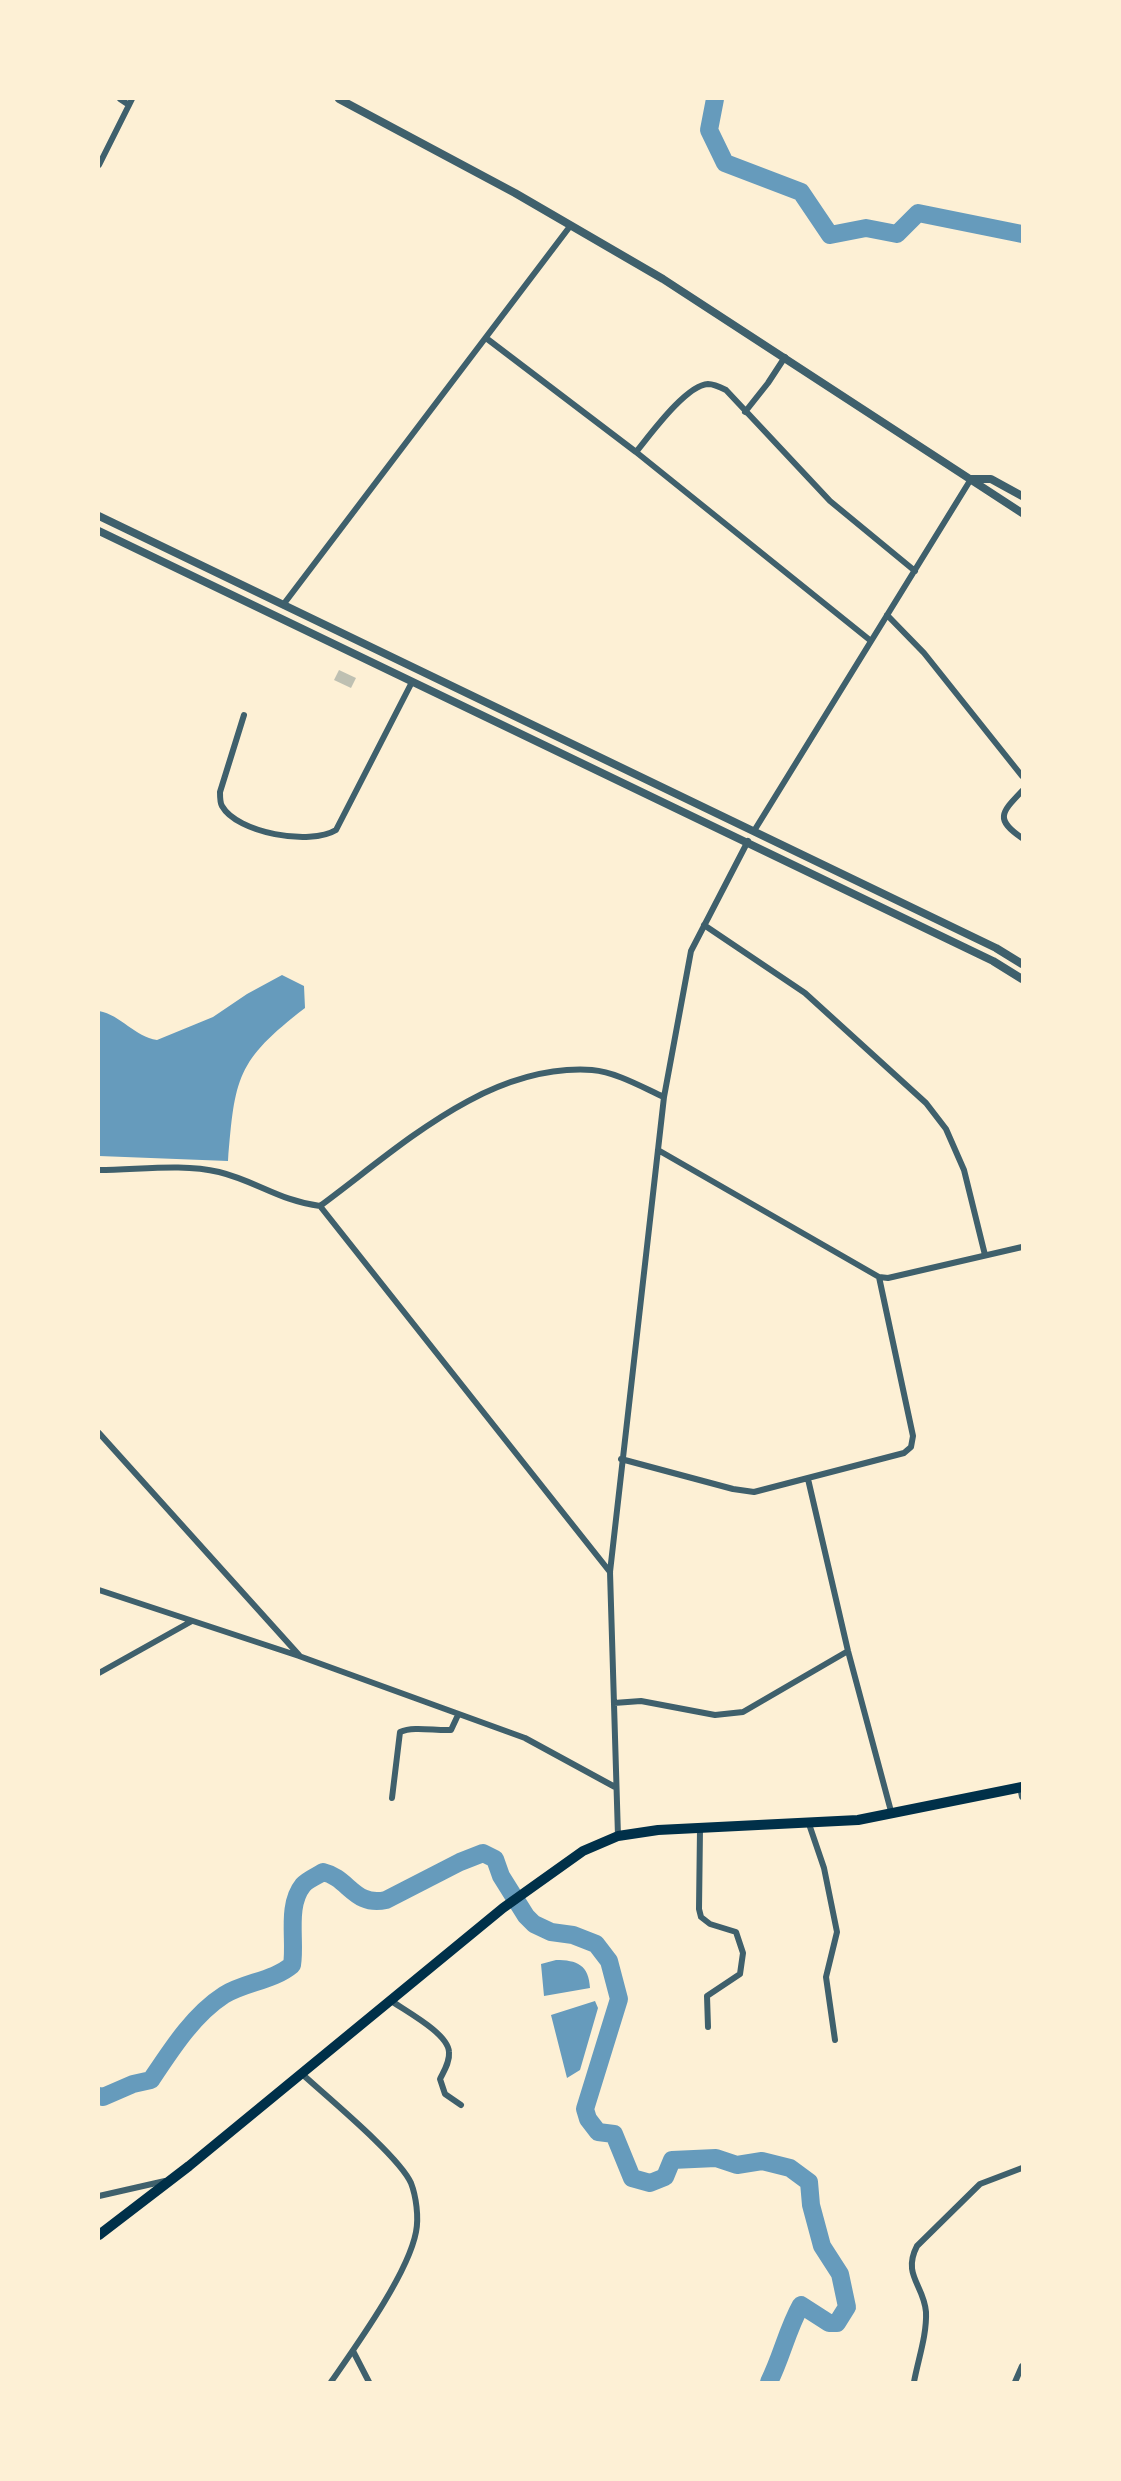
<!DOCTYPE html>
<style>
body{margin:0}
#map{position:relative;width:1121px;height:2481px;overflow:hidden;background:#fdf0d5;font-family:Poppins,sans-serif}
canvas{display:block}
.frame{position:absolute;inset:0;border:100px solid #fdf0d5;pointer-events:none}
</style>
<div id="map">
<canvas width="1121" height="2481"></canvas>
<div class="frame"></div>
</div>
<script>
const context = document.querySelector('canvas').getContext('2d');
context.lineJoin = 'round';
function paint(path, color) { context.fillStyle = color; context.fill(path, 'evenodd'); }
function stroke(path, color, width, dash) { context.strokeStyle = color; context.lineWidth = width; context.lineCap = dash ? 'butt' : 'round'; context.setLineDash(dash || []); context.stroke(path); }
paint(new Path2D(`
 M282 975 304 986 305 1008C236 1061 235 1078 228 1161L99 1156V1011C121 1015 135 1037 157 1040L213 1017 247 994Z
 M556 1960C577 1960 589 1965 590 1988L544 1996 541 1964Z
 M595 2001 598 2008 580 2070 567 2078 551 2015Z`), '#669bbc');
stroke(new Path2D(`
 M715 99 709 130 725 163 801 192 830 235 866 228 897 234 918 213 1022 234
 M99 2096 103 2097 133 2084 151 2080C171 2050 193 2015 224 1995 245 1982 273 1981 292 1965 296 1941 286 1906 303 1885 307 1880 317 1876 323 1872 349 1878 354 1907 386 1900L460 1862 483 1853 495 1859 501 1876 526 1916 534 1924 551 1932 573 1935 596 1944 609 1961 619 1999 585 2109 588 2119 598 2132 614 2134 632 2178 650 2183 665 2177 672 2160 716 2158 737 2165 762 2161 790 2168 809 2182 811 2205 822 2246 840 2274 847 2307 837 2323H829L801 2305C787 2330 782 2356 769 2382`), '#669bbc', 18);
paint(new Path2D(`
 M339 670 356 678 351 688 334 680Z`), '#bec0b2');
stroke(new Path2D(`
 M120 99 129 105
 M99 165 132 99
 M486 338 636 452 871 641
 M745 412 768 383 785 357
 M636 452C650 435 686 385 708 384 714 384 720 387 726 390L830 501 915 571
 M283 605 571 225
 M887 615 924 653 1022 776
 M244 715 220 792C220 797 220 803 222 806 237 833 310 846 336 830L412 682
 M1022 791C1002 812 994 819 1022 838
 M754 831 971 479
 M704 925 805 993 926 1103 946 1129 964 1170 985 1255
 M658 1150 879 1277 888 1278 1022 1247
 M99 1170C138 1170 182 1163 219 1172 256 1181 280 1201 320 1206 399 1148 487 1063 592 1070 616 1072 642 1087 664 1097
 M320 1206 610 1572
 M99 1433 299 1655
 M621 1459 733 1489 754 1492 904 1453 911 1447 913 1436 879 1277
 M808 1479 848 1651 892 1815
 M99 1590 299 1656 525 1738 615 1787
 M99 1673 192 1621
 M614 1703 641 1701 715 1715 743 1712 848 1651
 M1020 1787 1022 1797
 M392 1798 400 1732C414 1726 435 1731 451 1730L458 1715
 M809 1824 824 1868 837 1932 826 1977 835 2040
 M700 1829 699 1909 701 1917 710 1924 736 1932 743 1953 740 1974 707 1996 708 2027
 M618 1836 610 1572 664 1097 691 951 748 841
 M390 2000C405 2011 448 2033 449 2052 450 2062 444 2071 440 2079L445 2094 461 2105
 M301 2073C326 2096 399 2156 411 2183 416 2196 419 2217 416 2232 408 2274 356 2346 331 2382
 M99 2196 165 2181
 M353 2351 369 2382
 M914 2382C918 2360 927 2335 926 2312 924 2285 902 2275 917 2246L980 2184 1022 2168
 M1015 2382 1022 2366`), '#3f606c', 6);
stroke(new Path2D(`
 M339 99 515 193 663 279 1022 513
 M971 479H991L1022 496
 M99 516 996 948 1022 964
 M99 531 993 961 1022 979`), '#3f606c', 8);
stroke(new Path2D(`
 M99 2235 189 2166 503 1908 583 1851 618 1836 658 1830 858 1820 1022 1787`), '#003049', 10);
</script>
